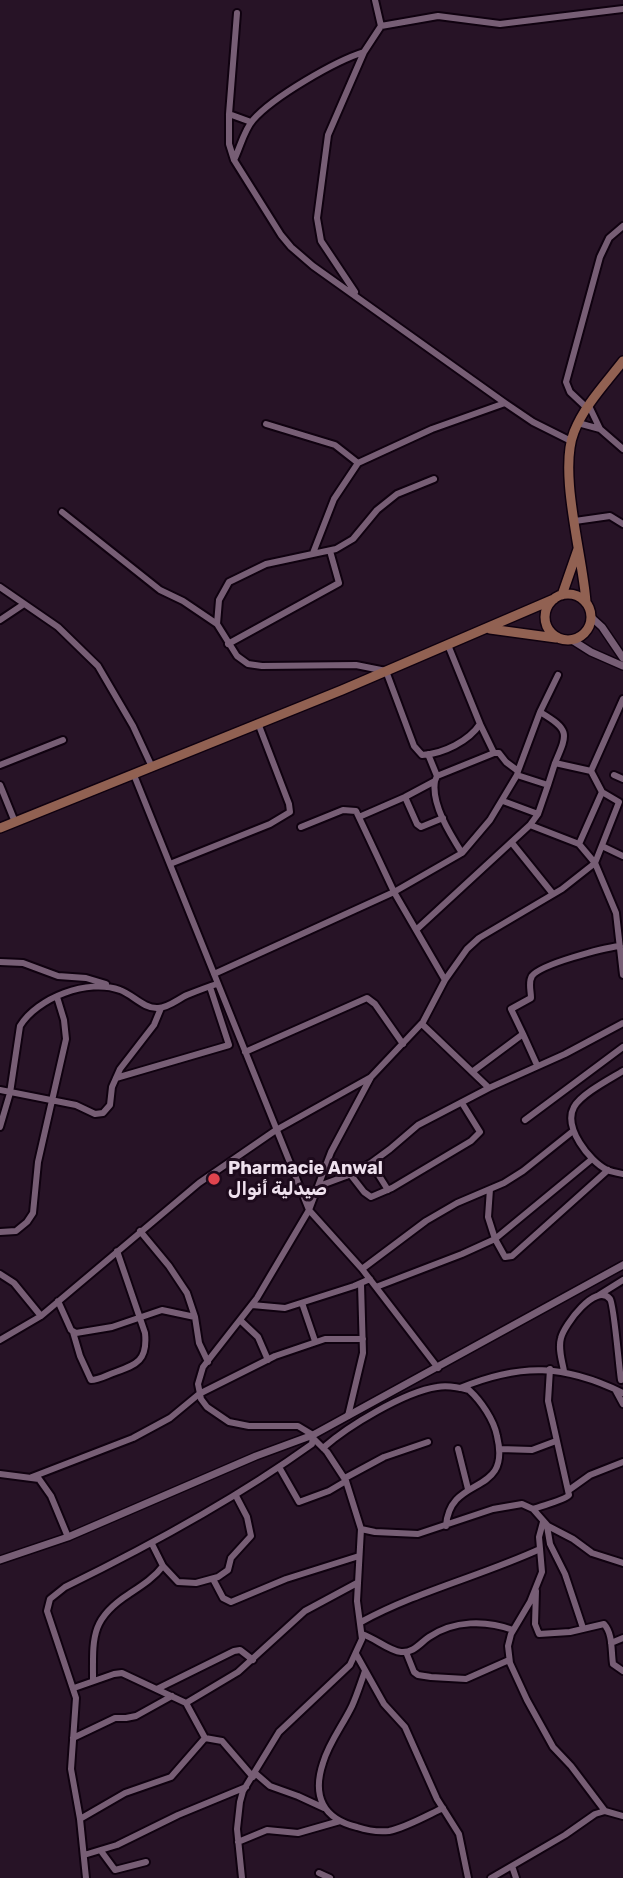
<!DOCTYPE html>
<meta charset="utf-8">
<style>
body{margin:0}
canvas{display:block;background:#271326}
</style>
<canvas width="623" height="1878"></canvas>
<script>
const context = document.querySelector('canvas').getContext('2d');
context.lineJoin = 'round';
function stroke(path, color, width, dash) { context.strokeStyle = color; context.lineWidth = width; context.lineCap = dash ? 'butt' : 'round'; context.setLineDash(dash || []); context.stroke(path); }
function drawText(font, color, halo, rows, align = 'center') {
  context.font = font + ' Rubik,"Noto Naskh Arabic",sans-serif'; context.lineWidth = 6; context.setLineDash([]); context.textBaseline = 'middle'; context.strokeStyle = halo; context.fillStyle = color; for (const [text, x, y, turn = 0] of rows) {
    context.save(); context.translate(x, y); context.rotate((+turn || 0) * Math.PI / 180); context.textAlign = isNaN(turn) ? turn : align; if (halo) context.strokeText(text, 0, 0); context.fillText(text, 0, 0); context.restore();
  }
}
const minor = new Path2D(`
 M237 13 229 114V144L234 160 281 235 291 247 313 266 505 403 533 422 571 441
 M381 26 438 16 500 24 623 9
 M229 114 251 122
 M234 160C240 148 244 130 253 120 273 97 335 61 364 52
 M355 292 321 241 317 218 328 135 364 52 381 26 375 0
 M589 406 600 429
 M587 408 570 392 566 382 600 257 609 238 623 226
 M578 423 600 429 623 449
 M266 424 335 445 358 463
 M434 479 397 494 377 510 353 539 336 549 266 564 229 582 219 600 217 624 237 656 248 664 262 666 356 665 386 671 414 746 422 755C443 754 469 741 480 724L448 645
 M62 512 160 590 183 601 217 624
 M575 521 610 516 623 524
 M313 553 334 499 358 463 432 429 505 403
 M0 587 58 627 98 666 133 726 152 767
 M0 620 24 604
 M228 644 339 583 330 551
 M540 712C570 730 568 733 555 763
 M480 724 494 753
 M428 754 437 776
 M0 765 63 740
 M518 771 540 712 558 675
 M134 775 309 1210 362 1269 438 1368
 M614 775 623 779
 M435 781C431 804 450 834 462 853
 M0 785 15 822
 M405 797 417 824 421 827 443 818
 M503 801 538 814
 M359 817 405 797 435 781 437 776 494 753H499L506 762 518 771 517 775 548 785 555 763 591 771
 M530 825 579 844 595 863 616 913 623 975
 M301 827 343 810 356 811 394 892 445 980
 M512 843 553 894
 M579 844 602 792
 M602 846 623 856
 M170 864 270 824 290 812 289 804 258 723
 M416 930 530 825 538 814 548 785
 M0 962 23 963 58 976 86 978 106 984
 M214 974 394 892 462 853 490 820 517 775
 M422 1024 489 1088
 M523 1034 537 1065
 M245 1052 367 998 375 1004 403 1044
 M623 1071C610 1079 581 1094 574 1107 563 1127 589 1161 607 1170 612 1172 618 1173 623 1174
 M472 1072 523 1034 511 1009 531 998C531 991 528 982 532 976 541 964 603 948 620 946
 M116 1078 229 1045 210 987
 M0 1090 76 1105 95 1114 103 1113 110 1105 112 1087 120 1069 154 1025 161 1008
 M525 1120 623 1047
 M0 1127 10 1093 20 1026C37 998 88 978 120 990 132 994 144 1009 158 1008 168 1008 178 999 187 995 197 991 207 987 217 984
 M592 1159 495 1239 505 1257 512 1256 608 1170
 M371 1163 388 1190
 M350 1174 364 1192 371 1197 392 1188 471 1141 480 1132 462 1103
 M319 1186 346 1176 371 1163 390 1149 418 1125 489 1088 565 1054 623 1023
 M140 1231 169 1266 187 1293 195 1317 199 1343 208 1362
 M0 1232 16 1231 27 1222 33 1213 38 1162 66 1039 64 1020 57 997
 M362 1269 426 1221 457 1203 504 1183 523 1171 573 1131
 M0 1274 14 1283 41 1316
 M376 1287 462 1254 495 1239 488 1217 490 1189
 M599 1295 623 1280
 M58 1301 71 1330 76 1333 112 1327 162 1310 195 1317
 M302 1303 315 1341
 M252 1305 285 1308 354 1286 370 1279
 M240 1320 258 1337 268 1360
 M73 1332 80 1356 91 1380C98 1380 105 1376 113 1373 135 1365 148 1362 145 1333L117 1251
 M0 1340 41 1316 199 1183 276 1130 371 1077 423 1022 445 980 467 949 479 938 562 889 595 863 619 802 602 792 591 771 623 699
 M564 1371C562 1360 558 1349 561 1338 564 1325 596 1282 610 1299 614 1304 619 1368 621 1380
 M460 1388C521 1363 564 1364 623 1393
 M616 1391 623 1404
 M348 1416 363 1353 361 1284
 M323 1448C348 1426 404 1392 437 1387 447 1385 458 1387 469 1390 481 1401 494 1420 497 1436 512 1498 450 1473 446 1526
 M458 1449 468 1489
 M500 1449 532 1450 556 1441
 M279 1467 299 1502 329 1491 346 1481
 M0 1474 39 1479 51 1496 68 1537
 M32 1477 133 1438 170 1418 199 1394 275 1356 325 1339H363
 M345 1478 384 1457 428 1442
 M569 1490 590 1475 623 1462
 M533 1509C543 1505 563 1501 569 1495L548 1401 550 1369
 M543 1522 539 1537 542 1572 530 1602 511 1634 508 1646 510 1663 527 1700 553 1747 571 1766 605 1811
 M547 1526 550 1544 565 1574 583 1628
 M361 1529 375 1532 418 1534 493 1509 522 1504 533 1509 548 1526 573 1539 592 1553 623 1563
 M152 1544 163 1566 178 1582 196 1583 218 1577 228 1570 231 1558 251 1536 247 1517 236 1496
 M213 1579 223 1598 231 1602 286 1579 359 1556
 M536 1591 535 1624 539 1634 570 1632 604 1624C613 1634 611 1650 613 1664L623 1671
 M361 1622C418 1591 481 1576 540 1549
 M362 1634C375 1638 389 1651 401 1652 414 1653 420 1643 429 1637 454 1620 486 1620 513 1630
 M611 1643 623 1638
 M406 1652 414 1672 418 1675 431 1677 466 1679 509 1660
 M356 1654 384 1704 405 1727 437 1799 459 1834 468 1878
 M365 1671C361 1682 357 1695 352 1706 343 1725 329 1742 323 1763 312 1796 323 1819 357 1827 366 1830 379 1832 389 1831 405 1828 428 1815 443 1808
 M93 1681C93 1638 90 1619 129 1594 141 1586 154 1578 163 1566
 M74 1688 114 1674 122 1673 186 1703 205 1738 222 1741 253 1777
 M157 1689 234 1651 240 1650 253 1660
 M186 1703 238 1672 305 1611 357 1583
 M73 1738 115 1718H126L136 1716 172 1696
 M255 1773 270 1786 298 1796 324 1808
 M80 1819 125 1793 171 1777 205 1738
 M238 1842 267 1830 298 1833 340 1821
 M101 1851 115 1870 146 1862
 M84 1855 117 1845 178 1815 246 1787
 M512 1866 516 1878
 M319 1873 330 1878
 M86 1878 80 1819 71 1769 76 1698 47 1611 50 1599 65 1587C151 1545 234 1500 312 1444L313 1435 298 1426H249L229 1422 207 1407 201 1399 198 1384 203 1367 257 1298 309 1210 331 1152 371 1077
 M242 1878 237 1829 240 1802 243 1791 279 1732 350 1665 362 1639 357 1601 361 1529 346 1481 327 1452 314 1439
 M491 1878 565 1835 595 1814 605 1811 623 1816`);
const tertiary = new Path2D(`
 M591 617 602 627 623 658
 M572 640 591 652 623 666
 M0 1560 68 1537 256 1456 313 1435 623 1265`);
const secondary = new Path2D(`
 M545 617a23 23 0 1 1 46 0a23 23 0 1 1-46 0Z
 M562 595 578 549
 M586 602C583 557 558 472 574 432 584 406 606 383 623 361
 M490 629 556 638
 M0 828 342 690 554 599`);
stroke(minor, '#0f010f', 10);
stroke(tertiary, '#0f010f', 10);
stroke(secondary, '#0f010f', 12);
stroke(minor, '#775e75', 6);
stroke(tertiary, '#775e75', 7);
stroke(secondary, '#916152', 9);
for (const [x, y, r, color] of [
 [214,1179,7,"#e0444e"]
]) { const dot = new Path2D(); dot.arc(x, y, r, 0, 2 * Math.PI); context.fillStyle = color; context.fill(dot); stroke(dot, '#1d0a1c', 2.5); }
drawText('bold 18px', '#efe1ee', '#1d0a1c', [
 ["Pharmacie Anwal",228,1169],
 ["صيدلية أنوال",228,1190]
], 'left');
</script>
